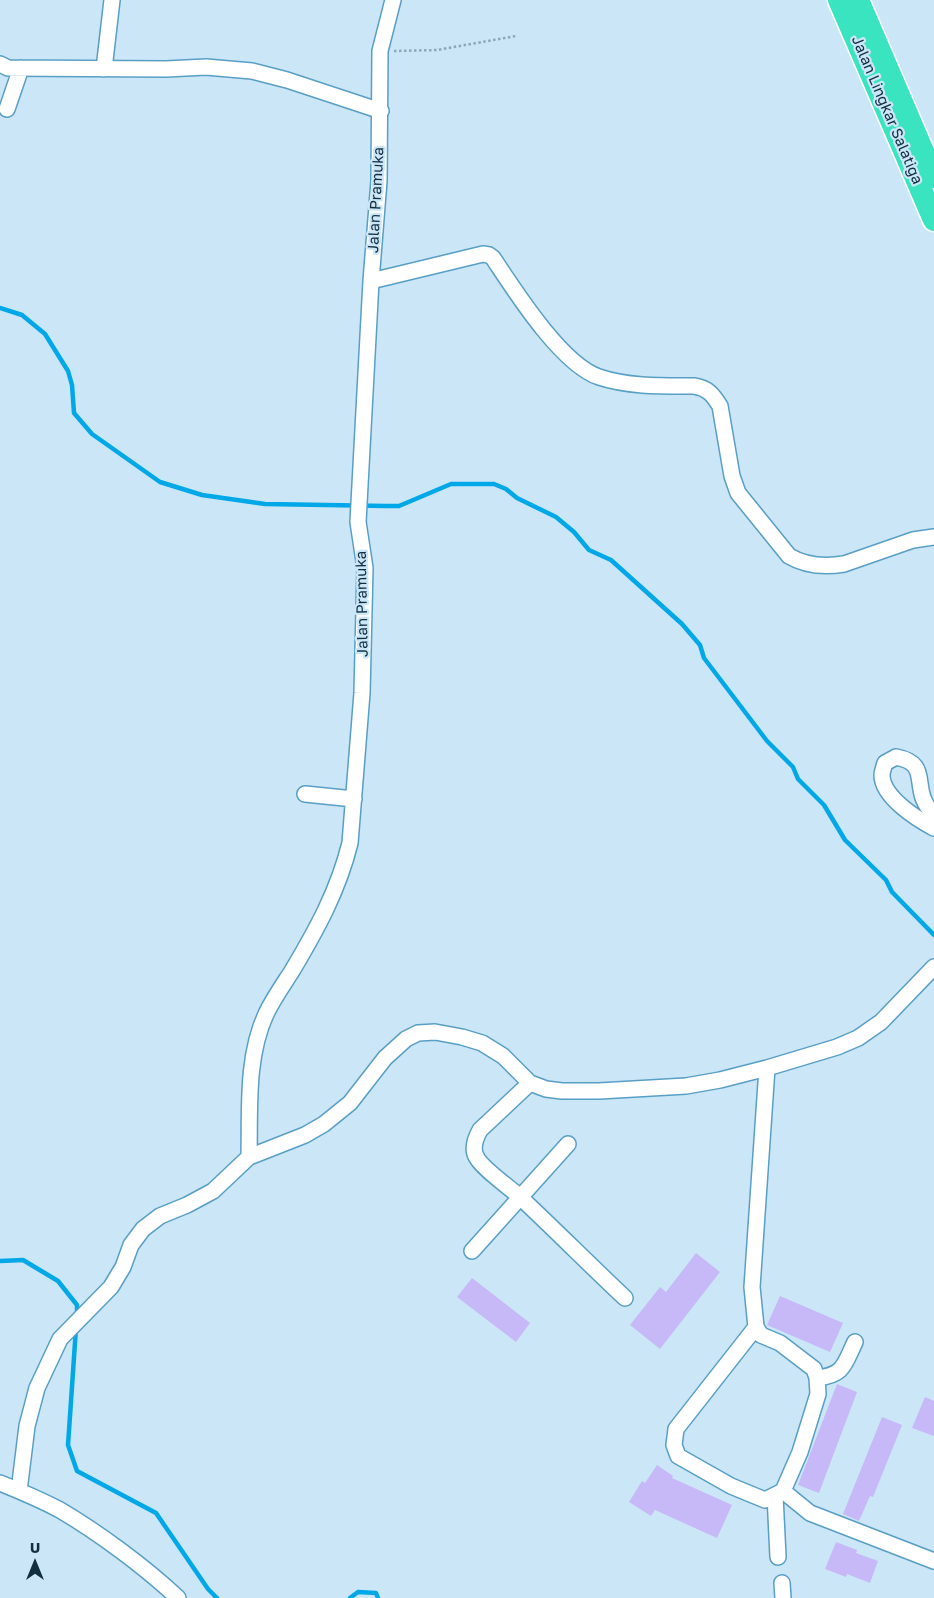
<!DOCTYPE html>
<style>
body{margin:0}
#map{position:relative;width:934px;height:1598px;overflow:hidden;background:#cbe6f7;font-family:"Golos Text",sans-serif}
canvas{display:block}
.north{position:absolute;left:10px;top:1538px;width:50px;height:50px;-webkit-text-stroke:4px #cbe6f7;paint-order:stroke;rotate:0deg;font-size:14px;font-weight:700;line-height:20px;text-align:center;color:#112f3f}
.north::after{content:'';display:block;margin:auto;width:18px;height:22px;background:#112f3f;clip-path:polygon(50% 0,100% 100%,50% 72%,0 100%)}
</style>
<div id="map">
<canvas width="934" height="1598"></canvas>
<div class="north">U</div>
</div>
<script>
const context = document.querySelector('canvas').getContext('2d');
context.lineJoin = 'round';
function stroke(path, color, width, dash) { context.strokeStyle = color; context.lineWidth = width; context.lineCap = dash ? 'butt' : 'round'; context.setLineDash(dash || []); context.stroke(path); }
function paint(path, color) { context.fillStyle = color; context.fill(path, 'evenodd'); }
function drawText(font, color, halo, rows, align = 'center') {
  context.font = font + ' "Golos Text",sans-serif'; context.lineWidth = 4.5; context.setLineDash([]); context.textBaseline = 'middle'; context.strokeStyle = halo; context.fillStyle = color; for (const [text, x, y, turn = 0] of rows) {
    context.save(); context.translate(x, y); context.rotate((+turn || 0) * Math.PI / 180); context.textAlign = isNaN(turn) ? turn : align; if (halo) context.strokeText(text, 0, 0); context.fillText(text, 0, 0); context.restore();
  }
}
stroke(new Path2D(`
 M0 308 22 315 45 334 68 371 72 385 74 413 92 434 160 482 202 495 265 504 386 506H399L451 484H494L506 489 517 498 556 517 574 532 589 550 611 560 682 624 700 645 704 658 767 741 793 767 798 779 824 805 845 840 886 880 892 892 934 935
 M0 1261 23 1260 58 1281 77 1305V1316
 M76 1328 68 1445 77 1471 156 1513 208 1589 217 1598
 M350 1598 358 1592 376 1593 378 1598`), '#01a8e7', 4.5);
paint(new Path2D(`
 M696 1253 720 1272 660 1349 630 1325 660 1287 666 1292Z
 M472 1278 530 1323 516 1342 457 1297Z
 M780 1296 843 1323 830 1352 767 1325Z
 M837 1384 857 1392 819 1493 798 1485Z
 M925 1397 934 1401V1436L912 1428Z
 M882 1417 902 1425 873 1497 870 1496 859 1521 843 1514Z
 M657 1465 673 1476 672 1478 732 1505 717 1538 655 1510 651 1516 629 1502 642 1481 645 1483Z
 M836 1542 857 1550 856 1553 878 1561 870 1583 847 1574 846 1577 825 1569Z`), '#c7b9f7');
const minor = new Path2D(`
 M0 64 8 68 166 69 206 67 252 71 287 80 381 111
 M104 69 112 0
 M7 109 21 68
 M371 281 483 254 489 255 493 258C515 291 561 364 599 377 629 387 663 386 694 386 708 388 713 395 720 406L732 476 738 493 789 556C806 566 826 567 844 564L913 540 934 537
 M305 794 354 799
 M934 814C908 790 934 764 896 757L885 763C884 767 882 771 882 775 882 797 917 819 934 828
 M530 1083 480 1130C475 1139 471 1149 477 1158 483 1169 509 1187 520 1197 555 1230 590 1265 625 1298
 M249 1157C250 1110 246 1057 266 1014 273 999 283 985 292 971 317 929 338 891 350 843L362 693 365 568 358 522 371 281 379 181 380 51 393 0
 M472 1251 568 1144
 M756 1327 676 1429 674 1445 678 1456 731 1486 765 1500 783 1491 800 1452 818 1394 817 1378 814 1369 780 1343 761 1335 756 1327 752 1287 767 1068
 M817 1378C844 1375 844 1365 855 1342
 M0 1483C20 1491 41 1500 60 1510 99 1533 145 1567 178 1598
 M19 1491 27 1426 37 1388 60 1339 111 1287 123 1267 131 1245 143 1229 160 1216 187 1205 213 1191 249 1157 305 1135 324 1124 350 1103 385 1058 406 1039 418 1033 435 1032 462 1037 482 1043 503 1056 530 1083 546 1089 562 1091H599L686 1086 720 1080 767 1068 837 1047 858 1038 881 1022 934 967
 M783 1491 810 1513 934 1561
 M775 1495 778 1557
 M782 1583 783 1598`);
const highway = new Path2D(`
 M839 0 934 220
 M858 0 934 177`);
stroke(minor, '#589fc6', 18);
stroke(highway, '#fff', 25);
stroke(new Path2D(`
 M394 51 437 50 516 36`), '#8ba7b8', 2.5, [2.5, 2.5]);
stroke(minor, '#fff', 15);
stroke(highway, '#3be4c0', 22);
drawText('15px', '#112f3f', '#cbe6f7', [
 ["Jalan Lingkar Salatiga",887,110,67],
 ["Jalan Pramuka",376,200,-87],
 ["Jalan Pramuka",362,604,-91]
]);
</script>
